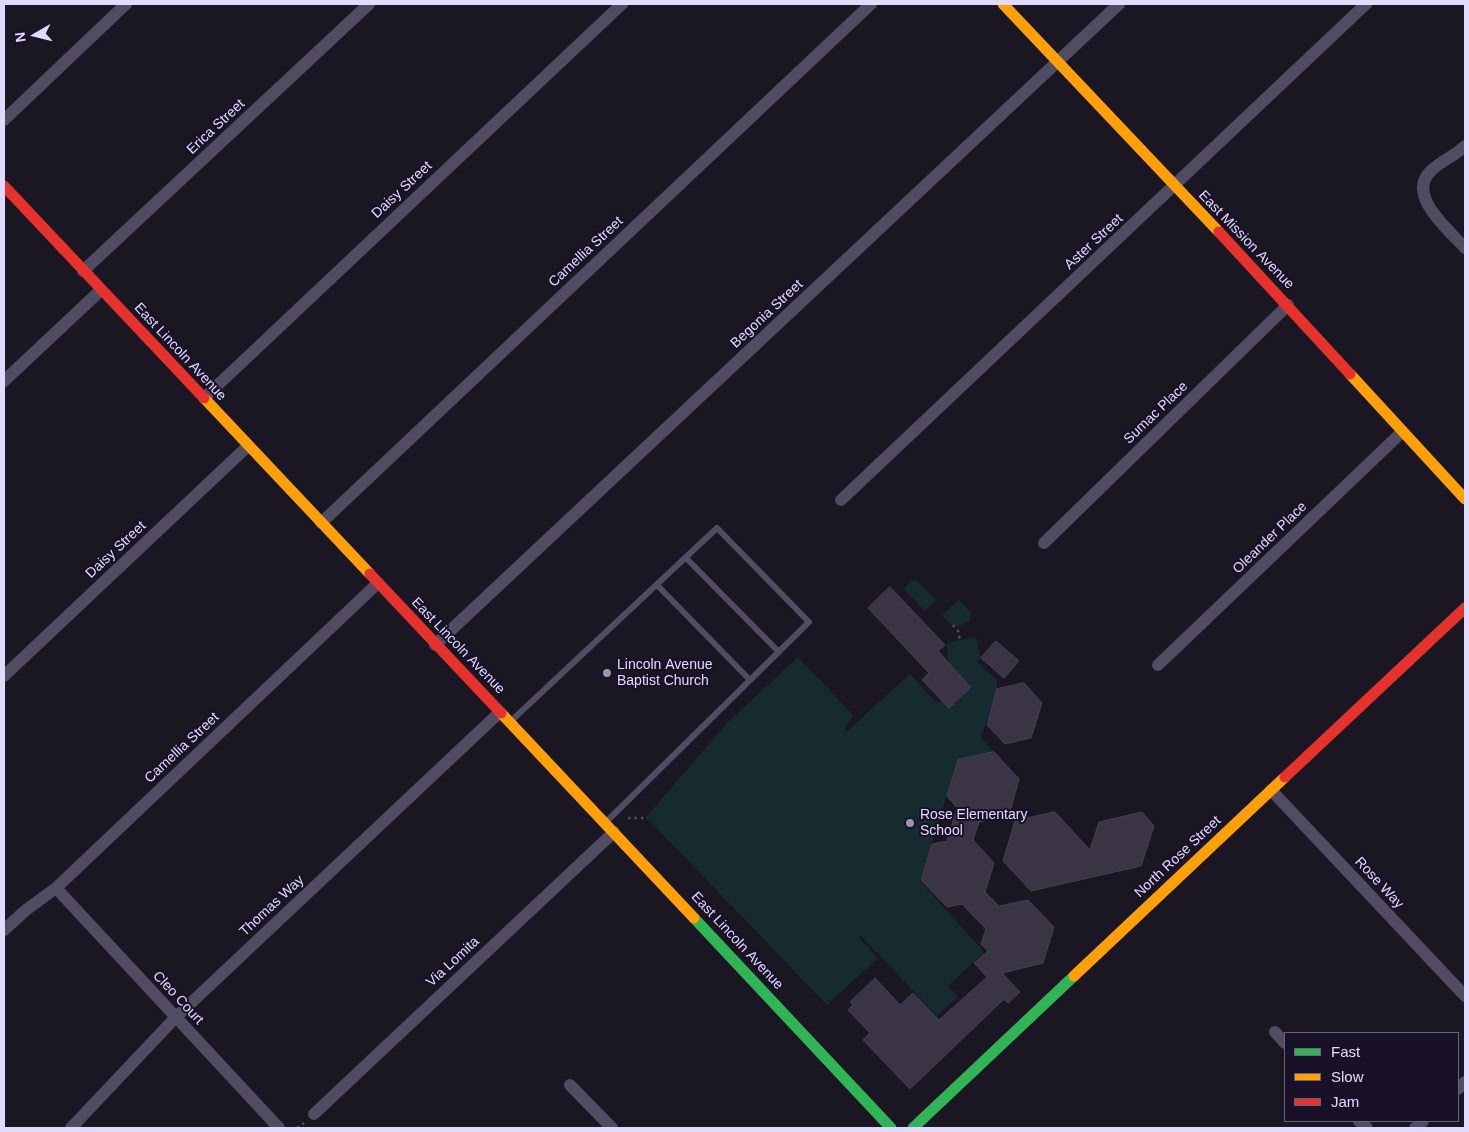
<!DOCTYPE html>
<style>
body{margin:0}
#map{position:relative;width:1469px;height:1132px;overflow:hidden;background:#1a1622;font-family:Arial,sans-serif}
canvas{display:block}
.frame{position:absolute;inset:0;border:5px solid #e2dafd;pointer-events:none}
.legend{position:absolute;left:1284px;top:1032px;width:175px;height:90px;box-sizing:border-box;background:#181127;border:1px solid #69617d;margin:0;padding:6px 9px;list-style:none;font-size:15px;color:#e2dafd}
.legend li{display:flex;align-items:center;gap:10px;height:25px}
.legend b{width:25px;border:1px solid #69617d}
.north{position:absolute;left:10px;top:10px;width:50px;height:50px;-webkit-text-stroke:4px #181127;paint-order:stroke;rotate:262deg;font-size:14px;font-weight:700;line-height:20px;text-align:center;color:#e2dafd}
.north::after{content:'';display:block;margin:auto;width:18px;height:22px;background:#e2dafd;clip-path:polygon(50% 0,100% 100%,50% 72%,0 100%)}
</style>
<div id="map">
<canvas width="1469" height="1132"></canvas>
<div class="frame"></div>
<ul class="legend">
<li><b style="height:6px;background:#30b455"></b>Fast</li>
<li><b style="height:6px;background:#ff9f0a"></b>Slow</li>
<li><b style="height:6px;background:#e5322d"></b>Jam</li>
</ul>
<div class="north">N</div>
</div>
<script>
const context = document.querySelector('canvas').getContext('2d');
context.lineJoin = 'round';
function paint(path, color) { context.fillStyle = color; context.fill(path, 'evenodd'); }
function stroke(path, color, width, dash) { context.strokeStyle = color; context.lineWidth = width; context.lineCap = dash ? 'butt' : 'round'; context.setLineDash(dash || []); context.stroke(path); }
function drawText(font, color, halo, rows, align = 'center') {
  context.font = font + ' Arial,sans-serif'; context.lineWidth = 4; context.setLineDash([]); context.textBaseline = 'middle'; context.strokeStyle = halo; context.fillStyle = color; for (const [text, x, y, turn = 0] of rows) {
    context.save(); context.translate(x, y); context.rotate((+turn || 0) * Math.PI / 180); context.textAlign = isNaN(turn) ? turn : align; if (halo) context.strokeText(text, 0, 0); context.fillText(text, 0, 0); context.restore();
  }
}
paint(new Path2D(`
 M916 580 936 600 925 611 904 589 910 581Z
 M959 600 971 612 970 621 958 627 954 623 952 625 942 615Z
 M976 637 981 658 977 662 997 680V689L981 738 994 752 958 760 920 881 984 952 948 986 958 997 937 1016 861 936 859 938 878 958 827 1005 646 817 726 724 798 657 853 715 844 730 846 732 910 674 938 704 942 700 956 703 972 687 949 662 946 643Z`), '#162b2f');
const building = new Path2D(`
 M890 587 945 645 938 651 971 687 949 708 922 680 929 673 868 608Z
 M996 641 1019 661 1004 678 981 658Z
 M1024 683 1042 703 1031 738 1005 744 987 725 997 689Z
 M994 752 1019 779 1009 815 979 822 973 840 994 863 985 892 999 906 1028 900 1054 927 1043 963 1002 973 1020 992 1008 1003 1004 999 910 1089 863 1040 870 1033 848 1010 853 1005 850 1002 875 978 900 1005 913 993 939 1020 987 977 974 963 988 951 981 944 986 929 962 904 947 907 921 880 932 844 947 841 957 808 947 796 958 760Z
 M1055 812 1090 850 1099 822 1142 812 1154 826 1141 866 1031 891 1003 861 1015 821Z`);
paint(building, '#3a3444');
stroke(building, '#474155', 1);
stroke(new Path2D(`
 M953 625 958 631 960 640
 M628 818H648
 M297 1128 304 1123`), '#4b5463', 2.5, [2.5, 4]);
stroke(new Path2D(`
 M686 558 779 652
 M657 585 750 680
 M510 722 717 528 809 622 606 822`), '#504c62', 6);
stroke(new Path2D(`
 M4 120 126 4
 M1465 146C1456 155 1443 160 1433 169 1403 193 1449 230 1465 248
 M83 271 369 4
 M4 381 101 290
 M204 398 622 4
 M841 500 1366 4
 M321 523 871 4
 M1044 543 1288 305
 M435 645 1119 4
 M1158 665 1402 432
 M4 676 248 446
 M1271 790 1465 996
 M56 888 279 1128
 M4 930 26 910 56 888 378 583
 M1275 1032 1285 1043
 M570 1085 612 1128
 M1458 1089 1465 1082
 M314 1114 614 832
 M1359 1121 1367 1128
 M71 1128 175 1018 500 712
 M1415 1128 1423 1121`), '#504c62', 12);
stroke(new Path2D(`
 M694 918 891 1128
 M913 1128 1074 976`), '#30b455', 11);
stroke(new Path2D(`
 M1003 4 1219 232
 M1350 374 1465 499
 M204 398 370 574
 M501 713 694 918
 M1074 976 1285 777`), '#ff9f0a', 11);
stroke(new Path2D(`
 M4 186 204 398
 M1219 232 1350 374
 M370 574 501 713
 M1285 777 1465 608`), '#e5322d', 11);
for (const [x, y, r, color] of [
 [607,673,5,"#9c95b0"],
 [910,823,5,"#9c95b0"]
]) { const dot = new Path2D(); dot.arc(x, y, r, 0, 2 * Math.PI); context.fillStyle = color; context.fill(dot); stroke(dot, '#181127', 2); }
drawText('14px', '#e2dafd', '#181127', [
 ["Erica Street",216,127,-43],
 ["Daisy Street",402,190,-43],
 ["East Mission Avenue",1246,240,46],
 ["Aster Street",1094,242,-43],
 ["Camellia Street",586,252,-43],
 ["Begonia Street",767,314,-43],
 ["East Lincoln Avenue",180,352,47],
 ["Sumac Place",1156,413,-44],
 ["Oleander Place",1270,538,-44],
 ["Daisy Street",116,550,-43],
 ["East Lincoln Avenue",458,646,46],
 ["Camellia Street",182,748,-43],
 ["North Rose Street",1178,857,-43],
 ["Rose Way",1379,883,47],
 ["Thomas Way",272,906,-43],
 ["East Lincoln Avenue",737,941,47],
 ["Via Lomita",453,962,-43],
 ["Cleo Court",178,998,47]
]);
drawText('14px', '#e2dafd', '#181127', [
 ["Lincoln Avenue",617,665],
 ["Baptist Church",617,681],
 ["Rose Elementary",920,815],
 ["School",920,831]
], 'left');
</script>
